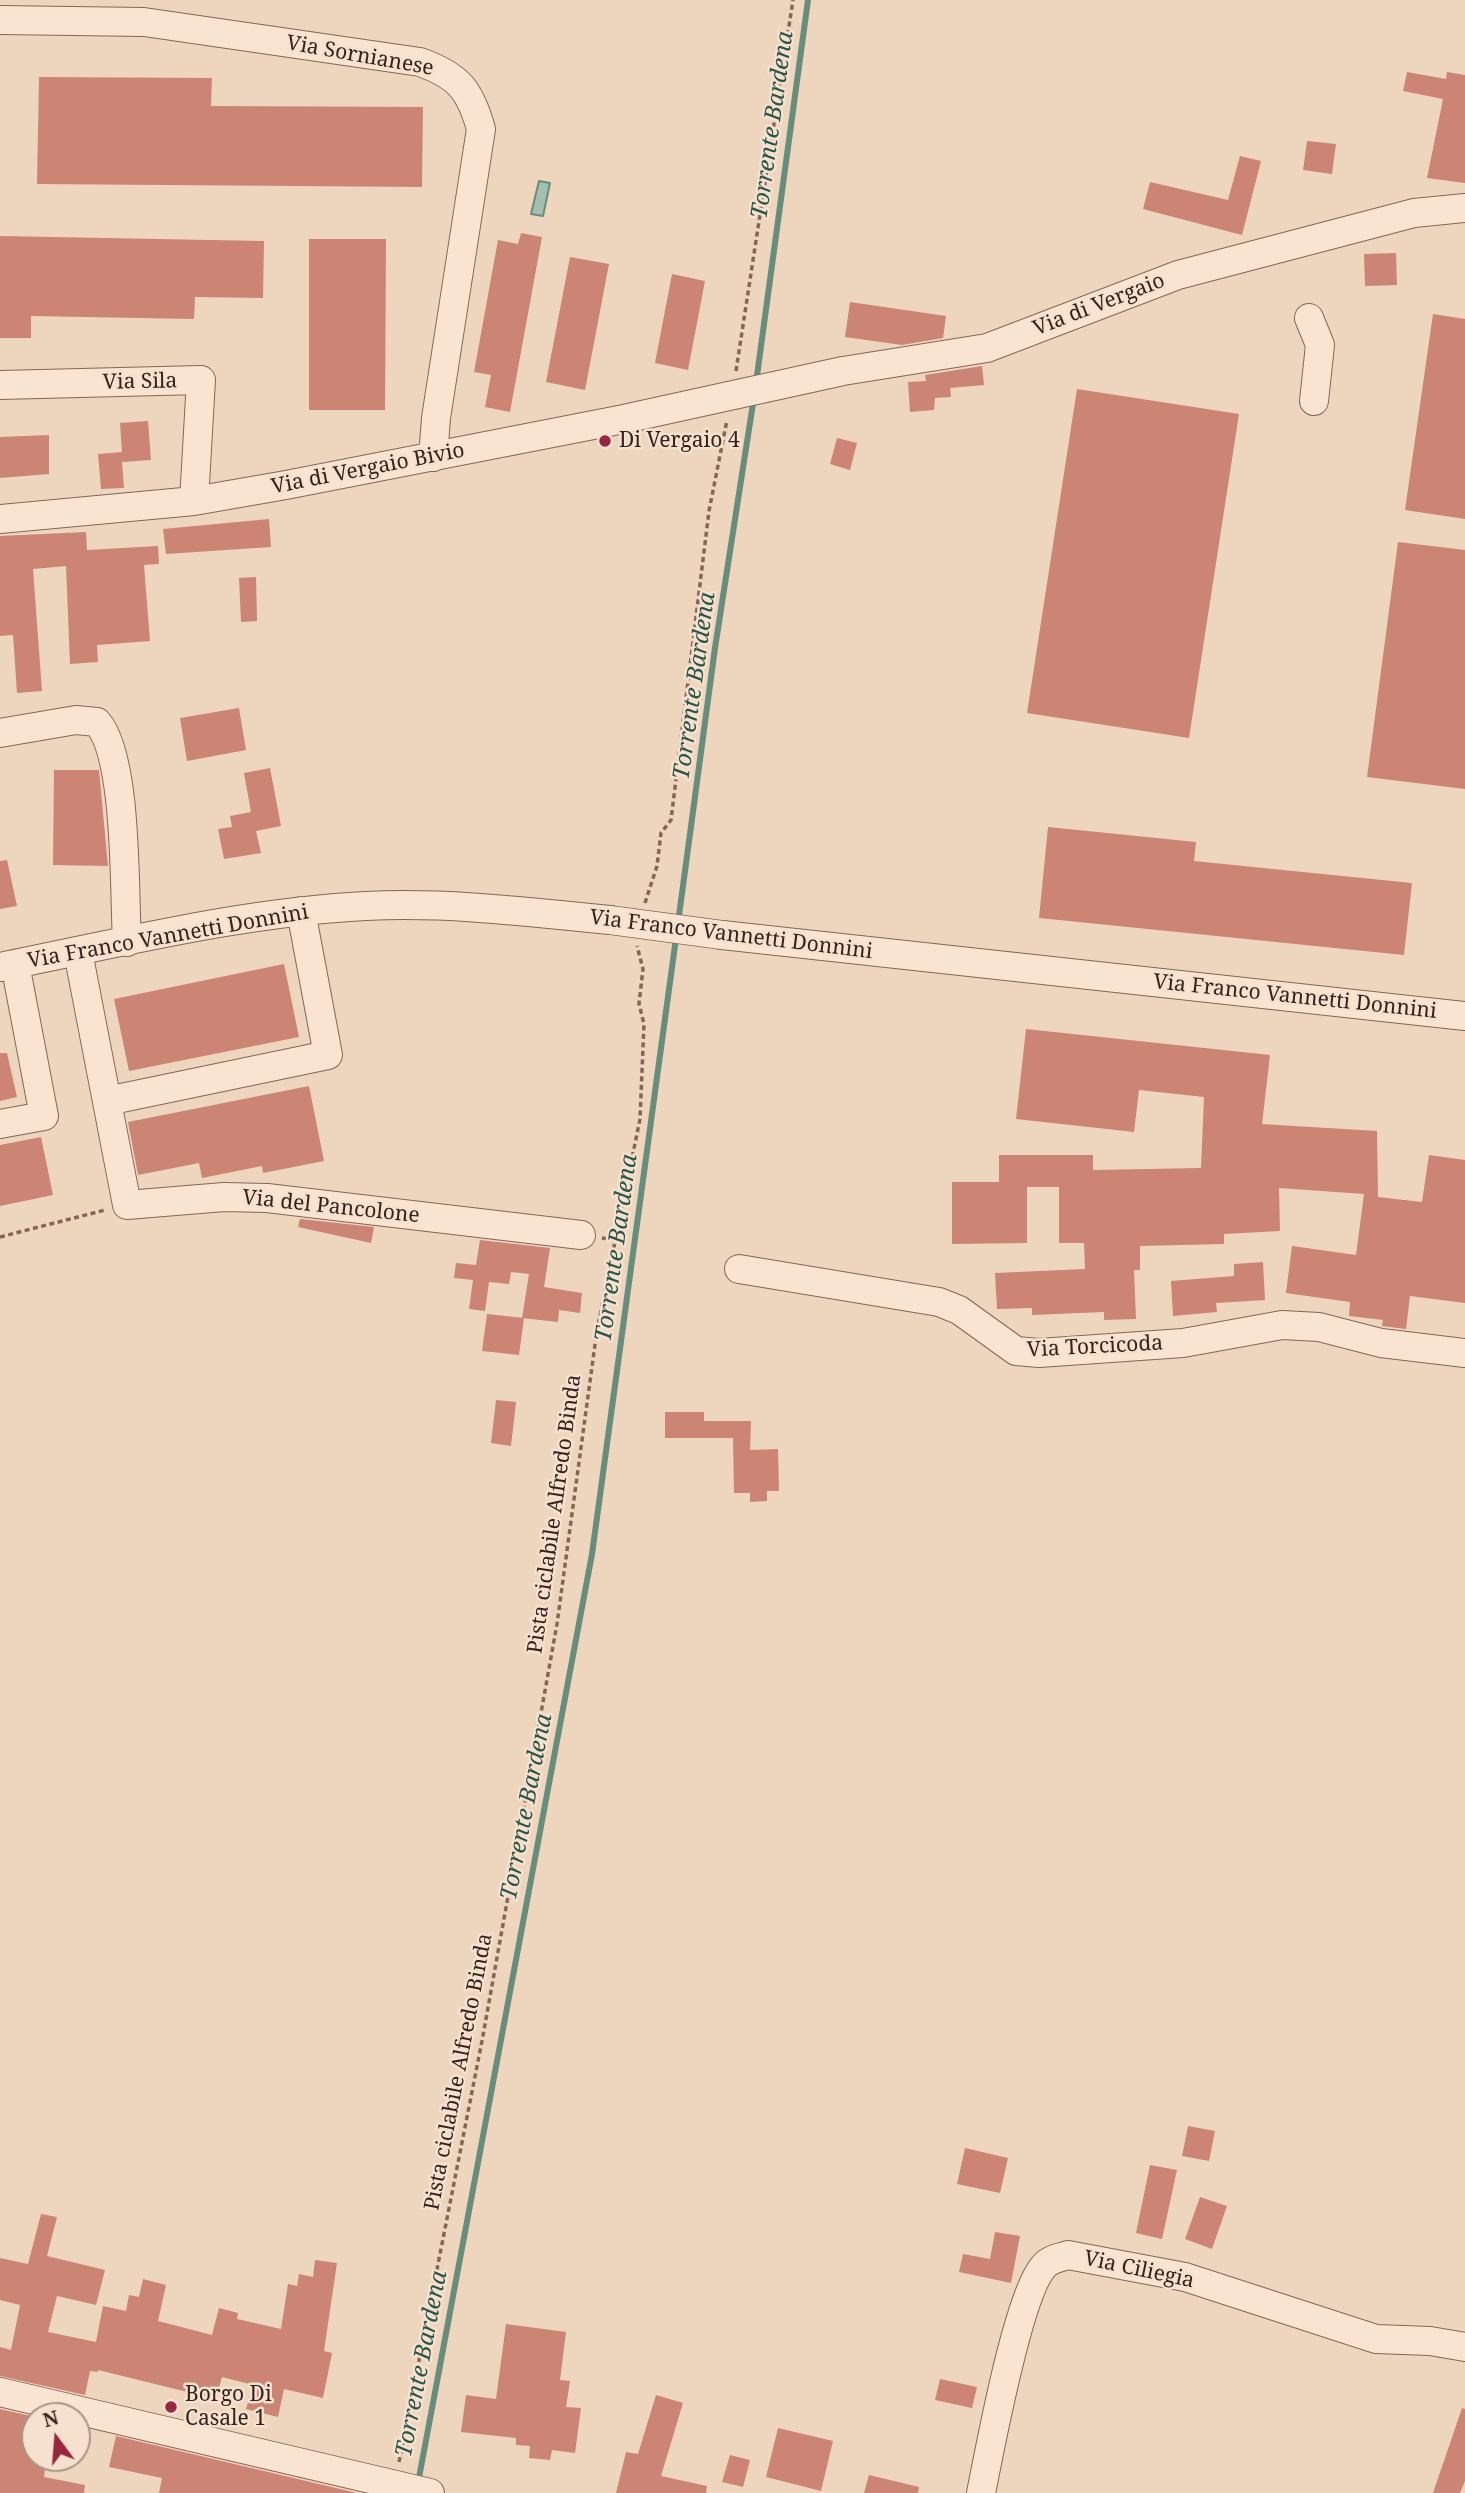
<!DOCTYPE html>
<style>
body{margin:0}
#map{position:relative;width:1465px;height:2493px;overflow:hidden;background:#eed5be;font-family:"Noto Serif",serif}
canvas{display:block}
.north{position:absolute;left:21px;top:2402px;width:70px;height:70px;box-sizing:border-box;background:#f5e1ce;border:2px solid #a89587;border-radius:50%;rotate:344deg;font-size:19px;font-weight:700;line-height:28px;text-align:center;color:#35221c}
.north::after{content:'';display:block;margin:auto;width:24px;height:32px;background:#952740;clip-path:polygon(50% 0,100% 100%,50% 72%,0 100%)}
</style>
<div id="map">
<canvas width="1465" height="2493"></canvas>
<div class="north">N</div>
</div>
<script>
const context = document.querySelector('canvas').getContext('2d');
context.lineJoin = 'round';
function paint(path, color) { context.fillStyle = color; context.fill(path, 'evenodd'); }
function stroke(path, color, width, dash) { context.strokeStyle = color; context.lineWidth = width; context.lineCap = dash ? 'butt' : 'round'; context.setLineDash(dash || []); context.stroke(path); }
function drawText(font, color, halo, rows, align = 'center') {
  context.font = font + ' "Noto Serif",serif'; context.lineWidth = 5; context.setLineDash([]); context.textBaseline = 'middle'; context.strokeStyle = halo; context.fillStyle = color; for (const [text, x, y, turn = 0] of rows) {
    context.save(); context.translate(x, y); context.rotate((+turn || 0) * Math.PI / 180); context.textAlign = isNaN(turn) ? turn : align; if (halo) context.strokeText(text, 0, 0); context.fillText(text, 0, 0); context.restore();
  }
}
const water = new Path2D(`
 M539 181 550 183 543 216 531 214Z`);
paint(water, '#a2bfb0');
stroke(water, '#698d7c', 2);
stroke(new Path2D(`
 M756 383 808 0
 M678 923 715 648 754 397
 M418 2483 592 1554 676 938`), '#698d7c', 6);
paint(new Path2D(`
 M1407 72 1446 79 1447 72 1465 75V183L1427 178 1443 99 1403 91Z
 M39 77 212 78 211 106 423 107 422 187 37 184Z
 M1307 141 1336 144 1332 174 1303 170Z
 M1240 156 1261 161 1242 235 1143 209 1150 182 1228 200Z
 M521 233 542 237 510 412 485 407 491 375 474 372 498 240 518 244Z
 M0 236 264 241 263 298 195 297 194 319 31 316V338H0Z
 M309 239H386L385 410H309Z
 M1396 253 1397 285 1365 286 1364 254Z
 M570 257 609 264 585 390 546 382Z
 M672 274 705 281 688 370 655 363Z
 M850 302 946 316 943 338 902 345 845 337Z
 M1433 314 1465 319V519L1405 510Z
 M982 366 984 385 950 388 951 397 935 398 934 410 910 412 908 382 926 381 925 375Z
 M1077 389 1239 414 1189 738 1027 713Z
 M148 421 151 460 122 462 124 488 101 489 98 454 122 452 120 423Z
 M49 435V474L0 478V437Z
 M837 438 857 443 850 470 830 464Z
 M269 519 271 547 166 554 163 529Z
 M86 532 87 550 158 546 159 564 144 565 150 641 97 645 98 662 70 664 66 566 33 569 42 691 17 693 13 635 0 636V536Z
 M1398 542 1465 550V789L1367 777Z
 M256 577 257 621 241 622 239 578Z
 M239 708 246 750 187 761 180 718Z
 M270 768 281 826 256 831 261 853 224 859 218 829 232 827 230 816 251 812 244 773Z
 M54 770H99L108 866 53 865Z
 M1048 827 1196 842 1194 861 1412 883 1404 955 1039 918Z
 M7 860 17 906 0 909V861Z
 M284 964 299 1037 129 1071 114 999Z
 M1026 1029 1270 1055 1262 1124 1377 1131 1378 1197 1422 1202 1429 1155 1465 1160V1303L1410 1296 1406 1329 1382 1326 1383 1320 1349 1316 1350 1302 1286 1293 1292 1246 1356 1255 1364 1194 1279 1188 1280 1231 1224 1234V1244L1140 1246V1270H1134L1136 1319 1104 1320V1312L1032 1315V1308L997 1309 995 1273 1085 1269 1084 1243H1059V1187H1027V1243L952 1244V1182H999V1155H1093V1170L1201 1168 1204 1097 1139 1090 1134 1132 1016 1119Z
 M0 1053H7L17 1097 0 1101Z
 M309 1086 324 1161 263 1173 262 1166 202 1178 199 1163 138 1175 128 1122Z
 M41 1137 53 1195 0 1206V1145Z
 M300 1219 374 1227 371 1243 298 1227Z
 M480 1240 550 1248 544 1287 582 1293 580 1313 559 1310 558 1322 522 1318 529 1274 511 1272 509 1284 489 1282 485 1311 469 1309 473 1280 454 1278 456 1263 476 1265Z
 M1263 1262 1265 1300 1216 1303 1217 1312 1173 1316 1171 1281 1234 1276V1264Z
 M487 1314 524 1318 519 1355 482 1351Z
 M496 1400 516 1402 511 1446 491 1443Z
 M665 1412H704V1421H751L750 1450 778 1449 779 1491H767V1501L750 1502V1493H734L733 1438H665Z
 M1188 2126 1215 2131 1209 2161 1182 2156Z
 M965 2148 1008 2158 1000 2193 957 2184Z
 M1150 2165 1177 2170 1162 2239 1136 2233Z
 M1200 2197 1227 2206 1212 2249 1185 2239Z
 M41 2214 57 2217 47 2256 105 2270 96 2305 57 2296 48 2332 96 2342 103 2306 126 2311 129 2295 139 2297 143 2279 166 2285 158 2321 212 2335 219 2308 238 2313 237 2319 281 2329 288 2284 297 2286 299 2274 313 2277 315 2260 337 2263 324 2351 332 2353 323 2398 284 2389 278 2417 246 2409 253 2385 222 2377 216 2399 98 2370V2372L90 2371 85 2395 0 2376V2347L11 2350 20 2305 0 2300V2258L28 2264Z
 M995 2232 1020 2236 1011 2283 959 2272 963 2254 990 2259Z
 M506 2324 566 2332 560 2380 570 2381 566 2407 581 2408 575 2453 552 2450 550 2460 529 2458 530 2446 516 2445V2438L461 2432 466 2395 496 2399Z
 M940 2379 977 2387 972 2408 935 2400Z
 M656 2395 683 2403 661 2476 707 2486 706 2493H616L626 2452 638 2454Z
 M1462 2408 1465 2409V2481L1460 2493H1433Z
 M0 2409 35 2417V2458H46L44 2477 85 2485 84 2493H0Z
 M778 2428 833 2441 821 2491 766 2477Z
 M116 2436 357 2493H159L162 2478 109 2467Z
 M730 2455 750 2460 743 2487 722 2482Z
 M869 2475 919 2487 918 2493H864Z`), '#cc8574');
const minor = new Path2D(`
 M0 20 144 22 420 62C459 76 470 90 481 129L436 418 433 457
 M1309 318 1320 345 1314 401
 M0 385 201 380 194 501
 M0 519 194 501 286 485 624 419 843 371 987 348 1178 275 1414 213 1465 208
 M0 733 76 720 97 722C128 756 124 892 127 942
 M722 935 1465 1016
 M78 952 127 1205 224 1197 267 1198 581 1235
 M0 967C120 943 243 912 366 906 448 902 529 912 610 920
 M107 1101 328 1055 301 911
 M0 1124 44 1116 15 964
 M739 1269 939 1302 959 1310 1016 1351 1039 1353 1183 1343 1282 1325 1319 1327 1381 1343 1465 1353
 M0 2392 430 2493
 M981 2493C990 2449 1018 2294 1044 2266 1050 2259 1059 2258 1068 2255L1185 2277 1376 2339 1430 2341 1465 2347`);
stroke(minor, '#866557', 30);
stroke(new Path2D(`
 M736 371 793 0
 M645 903 657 866 661 833 671 820 709 511 727 420
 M0 1237 105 1210
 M602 1238 617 1240
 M399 2462 482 2041 557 1624 597 1330 640 1119 644 1024 639 1004 643 969 637 946`), '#866557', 3.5, [5, 3.5]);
stroke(minor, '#f9e4d1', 28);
const minorBridge = new Path2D(`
 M610 920 722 935`);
stroke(minorBridge, '#866557', 30, []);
stroke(minorBridge, '#f9e4d1', 28);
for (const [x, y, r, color] of [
 [605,441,7,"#952740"],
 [171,2407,7,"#952740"]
]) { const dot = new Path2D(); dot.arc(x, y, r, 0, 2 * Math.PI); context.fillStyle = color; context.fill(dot); stroke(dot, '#f5e1ce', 2.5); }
drawText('21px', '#35221c', '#f5e1ce', [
 ["Via Sornianese",360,56,10],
 ["Via di Vergaio",1099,305,-21],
 ["Via Sila",140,382,-1],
 ["Via di Vergaio Bivio",368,469,-11],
 ["Via Franco Vannetti Donnini",731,935,7],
 ["Via Franco Vannetti Donnini",168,937,-10],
 ["Via Franco Vannetti Donnini",1295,997,6],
 ["Via del Pancolone",331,1207,6],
 ["Via Torcicoda",1095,1347,-3],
 ["Pista ciclabile Alfredo Binda",555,1514,-82],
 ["Pista ciclabile Alfredo Binda",459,2072,-79],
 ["Via Ciliegia",1139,2270,12]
]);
drawText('21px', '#35221c', '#f5e1ce', [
 ["Di Vergaio 4",619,441],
 ["Borgo Di",185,2395],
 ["Casale 1",185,2419]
], 'left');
drawText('italic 23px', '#2b5549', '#f5e1ce', [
 ["Torrente Bardena",773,125,-82],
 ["Torrente Bardena",695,686,-82],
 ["Torrente Bardena",617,1248,-82],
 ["Torrente Bardena",527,1807,-79],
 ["Torrente Bardena",422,2364,-79]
]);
</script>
